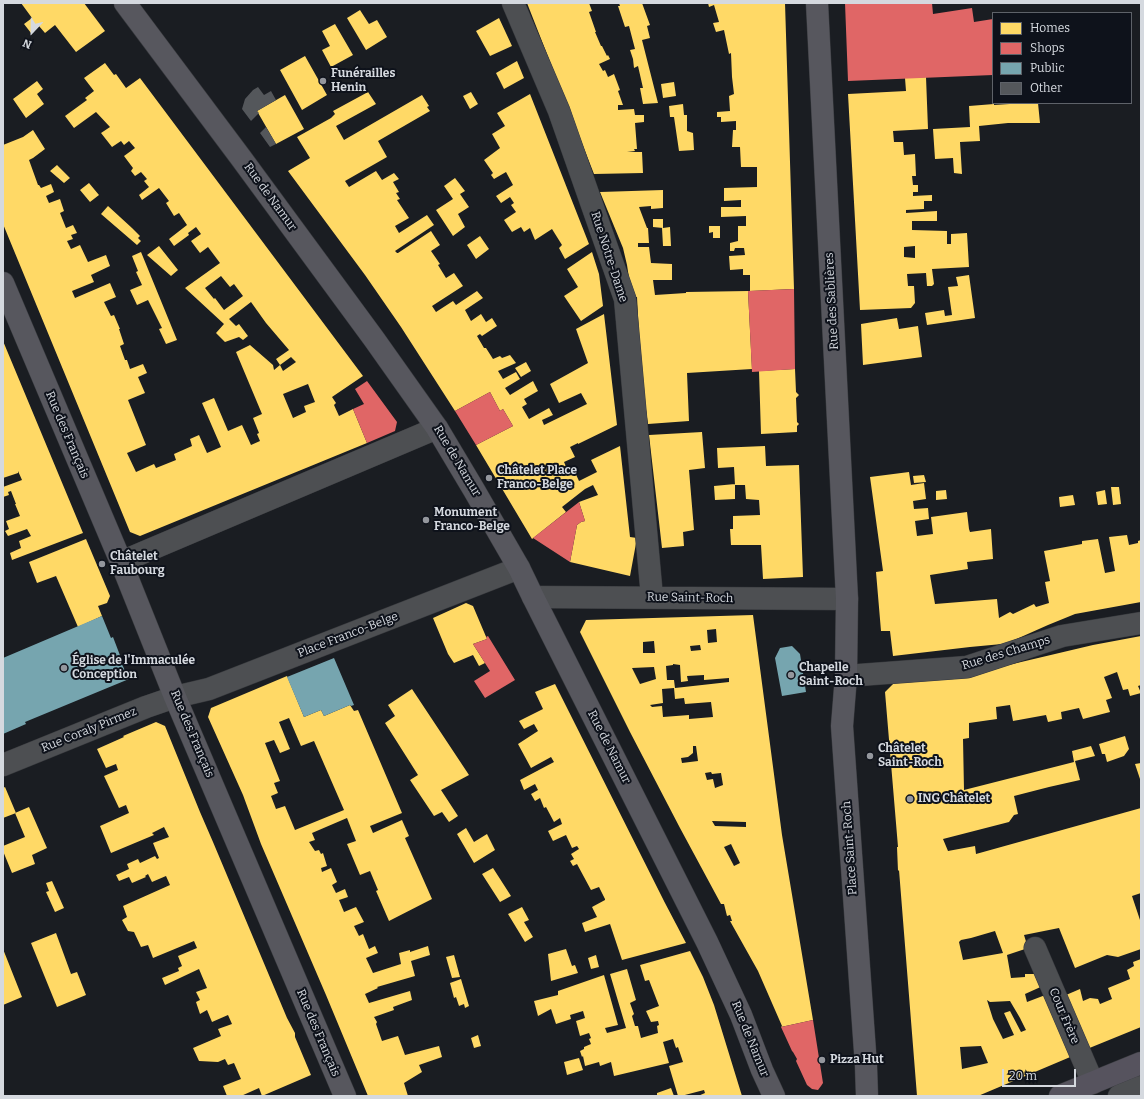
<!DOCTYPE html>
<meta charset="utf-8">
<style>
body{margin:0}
#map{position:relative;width:1144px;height:1099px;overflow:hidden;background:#1a1d22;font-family:Bitter,serif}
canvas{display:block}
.frame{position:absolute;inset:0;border:4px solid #d5d9df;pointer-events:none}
.legend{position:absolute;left:992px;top:12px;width:140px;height:92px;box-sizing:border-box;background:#0e121b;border:1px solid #5e6269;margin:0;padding:5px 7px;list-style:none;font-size:12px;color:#d5d9df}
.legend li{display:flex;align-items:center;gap:8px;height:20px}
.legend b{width:20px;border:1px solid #5e6269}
.north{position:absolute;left:12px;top:12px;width:40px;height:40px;-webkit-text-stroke:3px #0e121b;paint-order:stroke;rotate:202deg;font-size:11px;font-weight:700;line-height:16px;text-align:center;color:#d5d9df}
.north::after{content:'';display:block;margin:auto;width:14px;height:18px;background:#d5d9df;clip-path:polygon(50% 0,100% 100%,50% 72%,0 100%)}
.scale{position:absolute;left:1002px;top:1069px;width:74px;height:18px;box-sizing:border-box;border:2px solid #d5d9df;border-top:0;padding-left:5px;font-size:12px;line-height:14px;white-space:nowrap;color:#d5d9df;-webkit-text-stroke:3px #0e121b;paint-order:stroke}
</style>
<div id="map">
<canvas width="1144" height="1099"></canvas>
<div class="frame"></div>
<ul class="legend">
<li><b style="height:11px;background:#ffd966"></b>Homes</li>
<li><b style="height:11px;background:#e06666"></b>Shops</li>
<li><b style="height:11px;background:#76a5af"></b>Public</li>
<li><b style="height:11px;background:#54575b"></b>Other</li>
</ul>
<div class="north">N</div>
<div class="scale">20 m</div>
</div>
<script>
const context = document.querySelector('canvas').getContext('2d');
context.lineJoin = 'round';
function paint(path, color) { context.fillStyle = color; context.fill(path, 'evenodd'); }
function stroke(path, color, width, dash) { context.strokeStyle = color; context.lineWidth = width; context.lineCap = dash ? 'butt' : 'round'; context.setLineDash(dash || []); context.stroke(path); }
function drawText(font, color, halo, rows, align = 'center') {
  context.font = font + ' Bitter,serif'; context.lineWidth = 4; context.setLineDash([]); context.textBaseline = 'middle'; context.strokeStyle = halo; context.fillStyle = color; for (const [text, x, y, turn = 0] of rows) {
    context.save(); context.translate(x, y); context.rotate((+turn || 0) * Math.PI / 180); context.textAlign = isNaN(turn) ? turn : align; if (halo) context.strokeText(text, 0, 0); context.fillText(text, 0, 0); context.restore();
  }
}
paint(new Path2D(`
 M21 3H84L105 31 76 52 55 25 45 33 39 26 31 33 24 24 32 18Z
 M527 3H589L592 11 589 12 596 32H595L601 46H602L607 56 608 55 610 59 599 64 603 71 605 70 608 77 614 74 620 90 618 91 623 105H618V110L634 109 635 115H644V122L635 123 637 149H634L635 151 627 152H642L643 173 594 174Z
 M619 3H642L650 25 647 26 650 38 642 40 658 103 643 104 640 88H643L638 66 634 68 633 59 630 50 635 49 629 26 625 27 618 6H620Z
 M708 3H785L794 289 750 291V275H743V269L730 270 729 256 745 255 744 248H735L734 251H730V243L738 241V226H746V216L721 217V207H741V200L724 201V188L757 187V167H741L740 147H732L733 130H736V121L721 122V117H717V112L730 111 729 96 734 94 732 77 731 53 729 54 724 30 716 32 713 23 719 22 714 5 709 7Z
 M360 10 369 24 377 20 387 37 366 50 347 18Z
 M499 18 512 46 490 56 476 31Z
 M335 24 353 55 331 67 322 50 330 46 322 31Z
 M305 56 327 95 302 110 280 70Z
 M517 61 524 78 504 89 496 73Z
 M105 63 114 75 116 74 126 88 140 78 363 376 332 397 336 403 334 405 339 416 353 409 367 443 140 536 130 532 3 224V145L23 137 33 130 45 149 33 158 29 160 38 185H39L41 188 51 184 54 192 46 196 49 203 60 199 64 211 60 213 66 228 73 225 77 233 71 235 73 239 67 241 71 249 80 245 88 262 106 255 110 266 91 275 94 282 72 291 75 298 110 283 116 297 104 302 111 316 114 315 120 329H119L124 344 120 346 125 360H127L130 369 143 364 147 373 138 377 145 393 128 400 146 445 127 453 136 472 154 464 156 468 176 460 174 454 192 446 190 439 199 435 207 453 221 447 202 403 214 398 228 431 242 425 251 445 260 441 257 434 259 433 253 418 262 414 236 352 250 345 273 365 274 370 280 365 283 371 296 362 291 357 280 365 276 359 289 350 266 323 251 302 229 319 236 326 239 324 248 336 243 340 239 337 225 342 216 333 224 324 185 288 220 263 208 247 200 253 191 241 201 234 196 227 188 233 189 235 174 246 169 239 187 225 179 213 174 216 166 203 169 201 159 188 142 200 139 195 149 187 144 181 147 179 141 172 135 176 131 171 133 168 124 156 135 148 129 141 124 145 121 141 112 147 101 133 110 127 96 112 74 128 65 116 87 100 85 98 94 91 84 78ZM221 276 230 287 234 284 243 296 224 310 215 298 214 299 205 288ZM308 384 315 402 304 406 306 412 293 418 283 394Z
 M926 77 928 129 893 131 894 142H903L904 155 915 154 916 176H912L913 185H918V192H913V196L932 195V201H924V209L906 210V213L937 211V221H912V230L947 231V244H951V234L967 233 969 267 932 269 934 284 932 286H927L926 273 907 274 908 286H914L915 303 911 308 860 310 848 94 906 91 905 78ZM915 246V258L904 257V247Z
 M37 81 43 89 37 94 44 104 26 118 13 99Z
 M674 82 676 96 663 98 661 84Z
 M368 92 376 104 336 126 344 140 422 95 429 106 427 107 430 111 378 141 387 157 345 181 349 187 376 171 382 180 394 173 399 179 393 182 399 192 396 193 400 199 397 200 409 218 395 226 399 233 427 215 434 225 395 251 397 253H398L431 231 440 245 431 251 440 264 438 265 446 278 454 273 463 286 432 306 436 312 453 301 456 305 477 291 483 298 465 310 471 321 481 314 486 322 492 318 497 326 482 336 480 334 477 336 484 348H486L493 359 500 356 502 358 510 355 516 363 498 371 503 379 516 372 520 379 505 388 510 395 533 381 538 391 524 399 527 404 522 407 529 419 549 408 553 415 542 420 544 425 587 404 581 393 559 403 550 384 588 363 576 329 604 314 617 425 578 444V443L570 447 575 457 564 462 568 471 573 468 579 481 597 472 591 460 620 446 630 537 637 538 630 576 570 562 577 525 581 522 585 521 579 502 598 495 593 485 585 489 562 507 566 512 532 539 476 445 513 426 503 409 500 411 490 392 455 411 401 327 365 275 288 171 310 158 297 137 331 118 335 114 333 111Z
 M471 92 478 104 470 109 463 96Z
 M530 94 589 244 565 259 559 248 562 245 552 229 535 240 530 228 524 232 521 227 512 232 504 220 516 212 511 205 514 203 510 197 501 203 496 196 513 185 506 172 494 179 491 175 493 173 484 160 500 148 492 134 505 126 497 113Z
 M285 95 304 129 276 144 257 111Z
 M1025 103H1038L1040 123H1008L979 126 980 141 960 142 962 174 954 173 953 158 935 159 933 129 970 127 969 106 994 104V105Z
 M683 104 684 115H687V131L693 133 694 150 679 151 674 117H670L669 106Z
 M57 165 70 178 64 183 50 171Z
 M455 178 465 191 460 194 469 207 458 214 465 227 453 236 436 210 453 199 444 186Z
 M89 183 99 195 90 202 80 190Z
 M663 190V208L651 209V206L639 207 647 228H648L649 243H638V247H649L651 263 672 264V280H653L655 295 686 293V292L748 291 752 369 687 373 689 421 648 424 641 375 637 297H632L627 265 623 248 600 192Z
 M108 206 132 228 140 236 138 238 141 241 137 245 101 214Z
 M653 219H663V228L670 227 671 246H663L662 228H663L653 227Z
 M709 226H720V238H713V232L709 233Z
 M480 236 489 249 476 259 467 245Z
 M159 246 178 270 171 276 147 255Z
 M141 252 177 340 166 344 159 329 162 328 148 300 137 305 130 290 142 285 136 272 138 271 132 256Z
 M592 252 599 274 603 306 581 321 564 296 578 287 567 269Z
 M969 275 975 318 927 325 925 313 944 310 945 316 952 315 948 287 958 286 956 277Z
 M897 318 899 329 918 326 922 357 863 365 861 324Z
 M3 341 83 533 12 560 10 553 21 548 19 541 31 536 27 529 8 536 5 531 9 529 6 521 20 516 15 504H16L11 491 8 492 9 495 3 497V487L22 480 18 471V473L3 478Z
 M526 362 531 371 521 377 515 368Z
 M795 369 796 392 799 395 796 398 797 422 799 424 797 426V432L761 434 759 371Z
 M702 432 705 468 689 470 694 530 683 532 684 546 662 548 649 435Z
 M765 446 766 466 799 465 803 577 763 579 761 545H731L730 529H733V516L760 515 759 500 746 499 745 485H735L734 467 718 468 717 448Z
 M909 472 911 485 924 483 926 499 913 501 914 509 928 508 929 519 915 521 917 536 933 534 931 517 967 512 969 529 970 532 991 529 993 559 967 562 968 569 930 575 935 604 997 599 999 618 1010 612 1013 614 1034 604 1036 607 1049 603 1045 582 1050 581 1044 551 1082 544V541L1098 539 1105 573 1115 571 1109 537 1127 535 1129 545 1138 543V541L1141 540V602L1075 614 1048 625 1003 645 1002 644 970 647 893 656 890 631H881L876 572 883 571 870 477Z
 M924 475 926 482 914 483 913 476Z
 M735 484V499L715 500 714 486Z
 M1111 487H1119L1121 504 1113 505Z
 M946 490 947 499 936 500V491Z
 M1105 490 1107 504 1098 505 1096 492Z
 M1073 495 1075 505 1060 507 1059 497Z
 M86 539 110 596 107 603 98 606 102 616 78 627 56 576 37 583 29 562Z
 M466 603 473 606 487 639 473 644 485 663 479 666 473 655 454 663 448 654 433 618Z
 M753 615 782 835 813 1020 781 1027 782 1026 758 971 730 921H732L730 915 727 916 724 904H721L680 828 630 732 580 632 586 620ZM716 629 717 642 708 643 707 630ZM654 641 655 653H643V642ZM700 645 701 650 691 651 690 646ZM673 664 680 665 681 682 688 681 687 676 704 675V680L729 678V682L675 688 674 680H667L666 666 673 665ZM654 667 656 679 640 684 632 668ZM674 688 675 699 684 698 685 704 711 702 713 717 689 719V715L663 717 662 706 652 707 650 705 663 703 662 689ZM693 746H696L698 761 682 763 681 758 688 757 693 753ZM711 772 712 774 721 773 723 785 715 788 713 779 707 780 705 773ZM712 821 746 822V827L715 826ZM731 844 740 863 734 866 724 847Z
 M1141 636V685L1138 686 1141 693 1130 696 1128 689 1123 690 1117 672 1104 677 1112 698 1106 700 1110 712 1083 719 1079 708 1061 712 1062 719 1048 722 1046 715 1013 721 1010 705 996 707 997 719 969 723V738L963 739 964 790 1074 762 1072 751 1091 746 1095 756 1075 761 1080 780 1049 787 1014 796 1018 814 1014 815 1009 822 943 839 948 851 975 846 976 854 1141 808V893L1132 896 1141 923V949L1118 957 1107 955 1075 968 1059 928 1024 935 1028 948 1007 955 1011 978 1025 977V974H1040L1045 985 1025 994 1027 1002 1048 994 1075 1055 978 1096H917L899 870 898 871 897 847H898L885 692 894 683 1000 667 1093 645ZM995 931 1003 953 963 960 959 942 961 940 971 938ZM987 1000 990 1002 1010 1001 1020 1018 1026 1030 1021 1032 1010 1011 1004 1013 1014 1035 1003 1039 993 1019ZM981 1046 988 1063 962 1069 960 1047Z
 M287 676 304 717 321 710 324 716 350 705 354 711 358 710 402 813 370 826 373 833 402 820 409 836 405 838 432 899 389 921 376 891 378 890 370 871 360 875 347 844 356 841 347 818 312 833 315 840 309 842 315 851 319 850 321 854 323 853 327 866 321 868 322 872 331 868 337 882 332 885 336 893 345 889 348 897 339 900 344 912 356 907 364 922 354 926 359 936 363 934 369 949 375 946 378 953 366 958 373 973 401 964 399 953 410 950V952L428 946 430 955 411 961 415 976 377 987 378 988 365 994 369 1003 410 991 412 1000 393 1007 394 1010 374 1017 377 1022 376 1024 382 1041 398 1036 405 1055 439 1046 442 1057 419 1065 422 1072 404 1083 408 1096H368L326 995 261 844 243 795 208 717 211 708ZM289 718 301 746 314 741 344 810 295 830 285 806 276 809 271 796 278 793 274 783 280 781 265 743 274 740 280 753 290 749 279 722Z
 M555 684 665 903 686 943 622 960 610 924 585 932 582 923 597 917 592 907 605 900V899L599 887 591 890 577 864 573 866 570 861 574 859 571 854 579 849 577 846 572 848 566 835 553 841 548 831 562 824 560 818 554 822 546 807 544 808 540 798 535 801 531 794 538 790 535 784 524 790 520 780 554 762 551 757 531 768 518 744 538 731 534 724 524 729 519 721 543 709 535 692Z
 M412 689 469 775 441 790 458 816 449 822 442 812 434 816 410 780 418 775 385 723 395 716 388 705Z
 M156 722 165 726 200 812 213 842 287 1018 295 1033V1037L311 1075 262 1096 259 1088 241 1096H227L223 1086 241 1079 234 1063 228 1065 225 1059 218 1062 199 1061 193 1048 221 1036 218 1029 232 1024 228 1015 212 1022 207 1010 200 1014 196 1002 200 1000 196 992 207 988 199 969 165 985 162 978 179 971 178 968 182 966 178 956 197 948 194 941 153 958 148 945 141 947 134 932 128 931 122 920 127 917 123 906 170 885 166 876 152 882 148 874 145 876 146 877 132 883 129 877 119 881 116 875 129 869 127 864 138 859 140 863 155 856 157 859 159 858 153 843 169 837 164 827 152 833 154 835 111 853 100 826 129 813 126 805 119 808 104 776 118 770 116 764 106 768 97 749 124 737 123 736Z
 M1125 736 1129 749 1124 756 1107 762 1105 754H1102L1099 744Z
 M1141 763V782L1135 764Z
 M5 787 16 813 3 818V788Z
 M29 807 47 848 32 855 35 864 12 873 3 851V846L25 837 15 813Z
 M466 828 474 842 487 834 495 850 474 863 457 834Z
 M493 868 511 896 500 902 482 874Z
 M52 881 64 908 55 912 46 892 49 891 46 883Z
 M522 907 529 920 524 922 533 937 525 942 508 914Z
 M56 933 71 974 77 972 86 995 57 1007 31 943Z
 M3 949 22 997 3 1005Z
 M566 949 572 966 575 965 578 973 551 981 548 954Z
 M690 951 703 977 714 1005 742 1096H698L705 1093 704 1090 681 1096H678L669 1066 683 1062 678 1047 676 1048 673 1039 663 1042 669 1063 614 1076 611 1062 600 1066 599 1062 585 1066 583 1056 582 1057 580 1051 584 1049V1047L591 1044 589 1039 591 1038 589 1033 580 1036 576 1021 585 1018 583 1011 570 1015 571 1019 556 1024 551 1009 538 1016 534 1001 558 995V991L604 975 618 1025 605 1028 607 1033 626 1028 610 974 627 969 636 1000 630 1003 634 1014 632 1016 635 1026H638L641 1038 658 1033 657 1026 659 1025 658 1021 651 1022 646 1011 659 1006 649 980 645 981 640 965Z
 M454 955 460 977 452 978 446 957Z
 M596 955 599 967 591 969 588 958Z
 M1141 959V1027L1087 1049 1066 995 1080 989 1083 1001 1090 998 1098 999 1100 1004 1112 999 1108 988 1130 979 1127 970 1134 966 1133 962Z
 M461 979 469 1006 465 1008 464 1004 459 1006 456 997 454 998 450 983Z
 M478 1035 481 1046 474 1048 471 1038Z
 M579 1058 583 1070 567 1075 564 1062Z
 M671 1088 674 1096H657V1093Z`), '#ffd966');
paint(new Path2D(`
 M845 3H932L933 14 972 8 974 22 993 19V75L848 81Z
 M794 289 795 369 752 372 748 291Z
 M367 381 397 422 395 431 367 443 353 409 364 404 355 389Z
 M490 392 500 411 503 409 513 426 476 445 455 411Z
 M579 502 585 521 581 522 577 525 570 562 533 538Z
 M488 636 515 680 485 698 474 681 490 671 473 644 487 639 486 637Z
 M813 1020 823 1083 821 1086 818 1090 812 1089 807 1085 796 1061 797 1059 793 1052 792 1051 781 1027Z`), '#e06666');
paint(new Path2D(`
 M102 616 111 638 113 637 121 658H119L129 679 25 722 26 724 3 734V658Z
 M792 646 800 654 806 692 782 696 775 658 780 648Z
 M334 658 354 705 351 706 350 705 324 716 321 710 304 717 287 677Z`), '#76a5af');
paint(new Path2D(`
 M258 87 264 95 271 91 276 100 257 111 259 113 251 121 242 109 245 99 253 90Z
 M266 127 276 144 270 147 260 133Z`), '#54575b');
const minor = new Path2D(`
 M513 3 559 111 625 299 652 597
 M121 562 437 428
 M533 597 847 599
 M846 676 967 667 1062 636 1141 623
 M3 765 146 707 175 697 209 689 519 568
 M1035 948 1093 1083
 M1119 1096 1141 1087`);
const secondary = new Path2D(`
 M125 3 241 158 374 339 437 428 474 490 519 568 533 597 707 942 741 1015 762 1070 774 1096
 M817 3 847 599 846 676 842 726 866 1066 867 1096
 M3 283 121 562 175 697 345 1096`);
const primary = new Path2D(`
 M1060 1096 1141 1063`);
stroke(minor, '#37393d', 23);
stroke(secondary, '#37393d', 23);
stroke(primary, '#37393d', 23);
stroke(minor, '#4d4f52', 22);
stroke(secondary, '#57575e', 22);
stroke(primary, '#56535e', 22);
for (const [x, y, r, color] of [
 [323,81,4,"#94979d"],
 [489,478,4,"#94979d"],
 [426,520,4,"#94979d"],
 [102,564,4,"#94979d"],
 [64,668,4,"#94979d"],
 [791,675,4,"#94979d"],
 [870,756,4,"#94979d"],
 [910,799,4,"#94979d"],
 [822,1060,4,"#94979d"]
]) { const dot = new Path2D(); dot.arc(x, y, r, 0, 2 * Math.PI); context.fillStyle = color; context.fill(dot); stroke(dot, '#0e121b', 1.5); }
drawText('bold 12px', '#d5d9df', '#0e121b', [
 ["Funérailles",331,74],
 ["Henin",331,88],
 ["Châtelet Place",497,471],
 ["Franco-Belge",497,485],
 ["Monument",434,513],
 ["Franco-Belge",434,527],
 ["Châtelet",110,557],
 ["Faubourg",110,571],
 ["Église de l'Immaculée",72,661],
 ["Conception",72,675],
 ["Chapelle",799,668],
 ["Saint-Roch",799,682],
 ["Châtelet",878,749],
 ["Saint-Roch",878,763],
 ["ING Châtelet",918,799],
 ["Pizza Hut",830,1060]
], 'left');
drawText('12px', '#d5d9df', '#0e121b', [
 ["Rue de Namur",270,197,54],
 ["Rue Notre-Dame",609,257,72],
 ["Rue des Sablières",832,301,-93],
 ["Rue des Français",67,435,67],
 ["Rue de Namur",457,461,59],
 ["Rue Saint-Roch",690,598,1],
 ["Place Franco-Belge",348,635,-21],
 ["Rue des Champs",1006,653,-17],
 ["Rue Coraly Pirmez",89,730,-22],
 ["Rue des Français",192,734,67],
 ["Rue de Namur",609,747,63],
 ["Place Saint-Roch",850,848,-94],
 ["Cour Frère",1064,1016,67],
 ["Rue des Français",318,1033,67],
 ["Rue de Namur",750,1039,68]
]);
</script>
